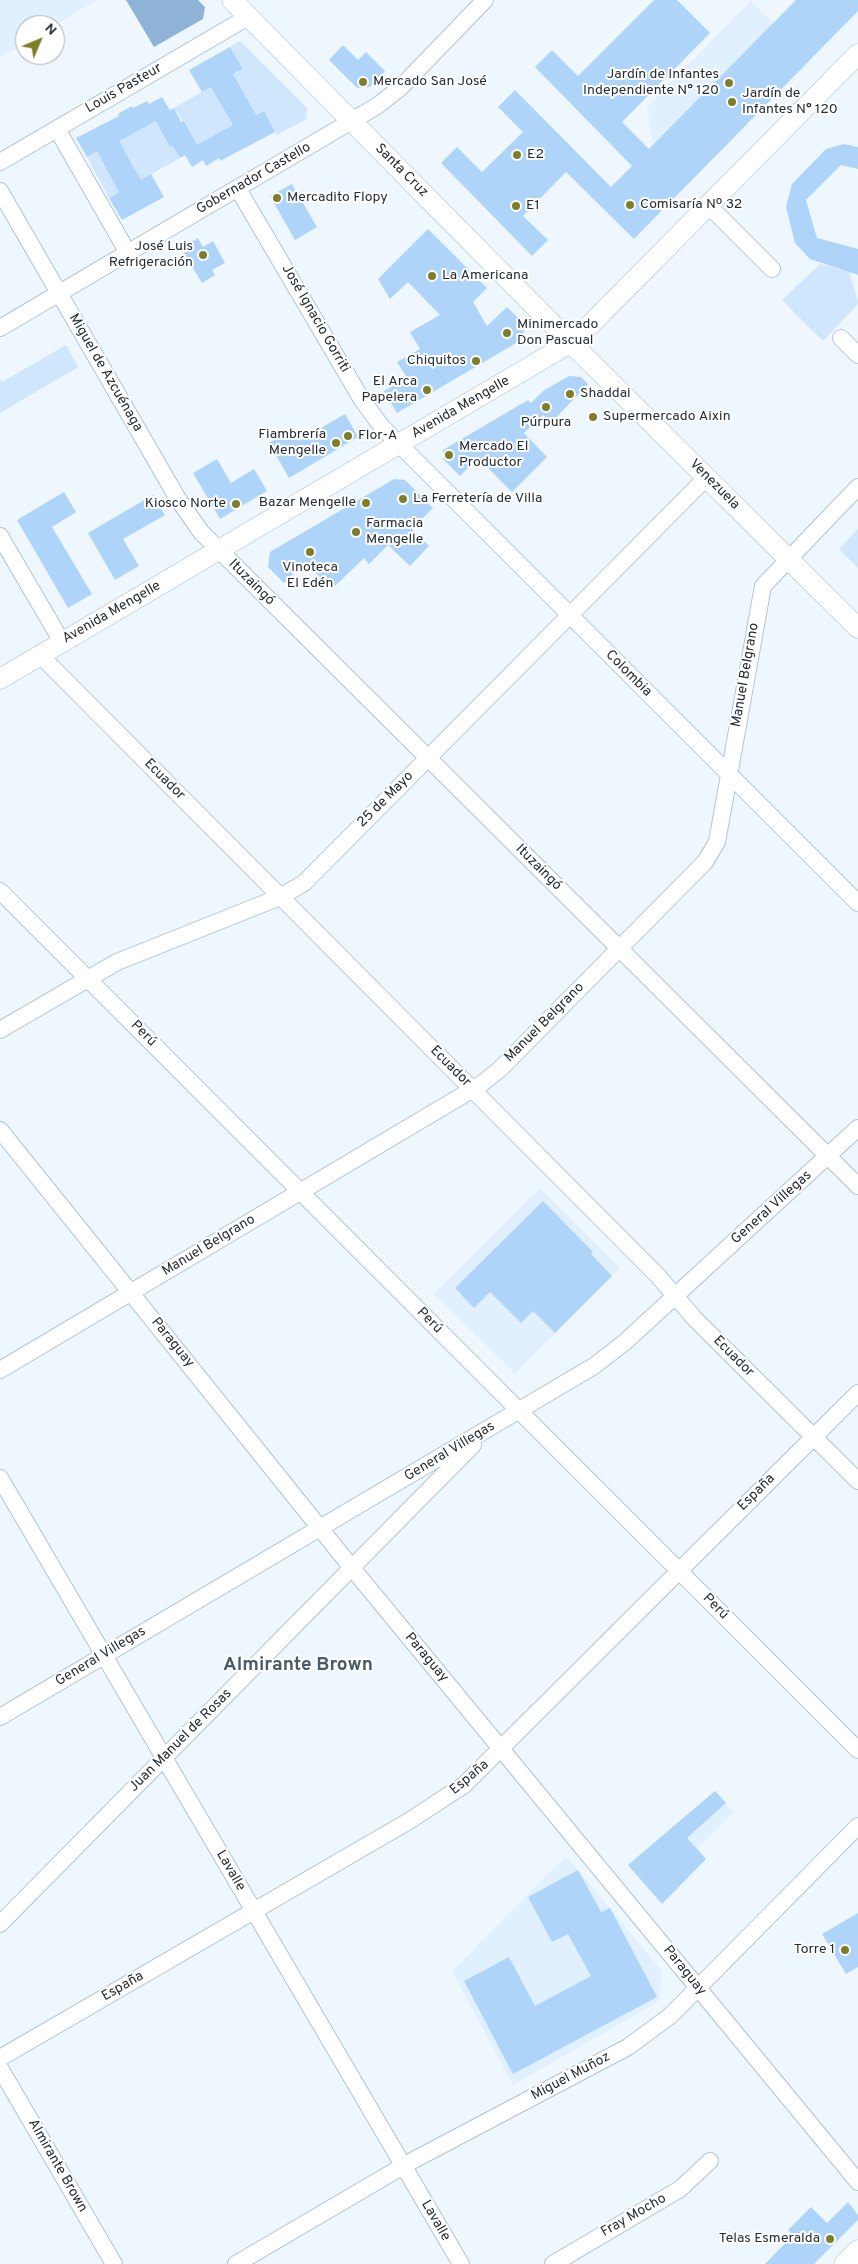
<!DOCTYPE html>
<meta charset="utf-8">
<style>
body{margin:0}
#map{position:relative;width:858px;height:2264px;overflow:hidden;background:#eef6fe;font-family:Overpass,sans-serif}
canvas{display:block}
.north{position:absolute;left:15px;top:15px;width:50px;height:50px;box-sizing:border-box;background:#fff;border:1px solid #a8abae;border-radius:50%;rotate:45deg;font-size:14px;font-weight:700;line-height:20px;text-align:center;color:#252d34}
.north::after{content:'';display:block;margin:auto;width:18px;height:22px;background:#7d7f28;clip-path:polygon(50% 0,100% 100%,50% 72%,0 100%)}
</style>
<div id="map">
<canvas width="858" height="2264"></canvas>
<div class="north">N</div>
</div>
<script>
const context = document.querySelector('canvas').getContext('2d');
context.lineJoin = 'round';
function paint(path, color) { context.fillStyle = color; context.fill(path, 'evenodd'); }
function stroke(path, color, width, dash) { context.strokeStyle = color; context.lineWidth = width; context.lineCap = dash ? 'butt' : 'round'; context.setLineDash(dash || []); context.stroke(path); }
function drawText(font, color, halo, rows, align = 'center') {
  context.font = font + ' Overpass,sans-serif'; context.lineWidth = 4; context.setLineDash([]); context.textBaseline = 'middle'; context.strokeStyle = halo; context.fillStyle = color; for (const [text, x, y, turn = 0] of rows) {
    context.save(); context.translate(x, y); context.rotate((+turn || 0) * Math.PI / 180); context.textAlign = isNaN(turn) ? turn : align; if (halo) context.strokeText(text, 0, 0); context.fillText(text, 0, 0); context.restore();
  }
}
paint(new Path2D(`
 M0 0H97L55 25H25V43L0 58Z
 M751 1 811 60 663 209 626 172 653 145 647 107Z
 M540 1188 620 1268 515 1374 434 1294Z
 M715 1791 734 1812 697 1849 706 1859 662 1904 628 1865Z
 M566 1856 662 1971 659 2001 513 2085 452 1971Z`), '#e0f0ff');
paint(new Path2D(`
 M240 41 307 108 306 119 277 135 264 111 254 116 241 89 231 76 243 69 230 47Z
 M214 85 237 126 196 149 191 134 174 108Z
 M156 117 170 146 172 145 180 158 139 181 134 166 116 140 143 128Z
 M99 150 112 178 122 190 109 198 87 157Z
 M820 264 849 272 858 301V304L823 341 782 300Z
 M66 345 78 367 0 413V380L2 382Z
 M858 529V568L839 549Z`), '#cfe6fc');
paint(new Path2D(`
 M126 0H198L205 7 203 19 154 47Z`), '#8eb3d6');
paint(new Path2D(`
 M654 0H677L710 33 622 122 649 149 796 0H858V11L634 239 566 172 523 216 548 240 532 256 441 163 457 147 482 172 523 132 498 107 515 90 611 187 632 166 535 67 552 50 578 76Z
 M343 45 358 60 366 52 385 71 370 87 357 88 329 60Z
 M230 47 243 69 233 74 256 115 264 111 275 132 220 161 219 158 206 166 203 160 192 167 185 155 180 158 172 145 170 147 156 121 119 141 141 180 151 174 164 197 122 220 109 198 119 192 97 151 87 157 76 138 119 116 118 114 132 106 133 108 147 101 149 104 162 97 170 110 174 108 181 122 184 121 197 145 233 125 211 87 202 92 189 70Z
 M844 144 858 147V169L841 165 806 200 817 238 858 249V275L810 259 795 243 786 207 792 184 826 149Z
 M292 184 317 227 295 240 270 196Z
 M428 229 487 288 473 302 487 326 507 307 525 325 523 339 397 413 384 391 407 378 397 362 420 349 410 332 440 315 408 282 390 299 378 279Z
 M198 238 203 247 213 241 225 263 212 270 215 275 202 283 181 248Z
 M569 376 581 377 588 384 551 423 543 415 524 433 547 457 512 492 478 458 460 476 443 459V450L528 400 531 403 543 391Z
 M345 414 358 437 289 478 269 443 292 429 299 441Z
 M217 459 231 483 254 469 267 491 220 519 193 473Z
 M394 479 405 480 433 508 412 529 429 546 410 566 388 545 369 564 364 558 332 589 305 562 284 583 268 567 270 552Z
 M64 492 76 512 52 527 92 594 68 608 17 520Z
 M153 495 165 515 123 539 139 566 115 580 88 533Z
 M543 1201 593 1252 591 1254 612 1276 555 1333 533 1311 521 1323 490 1292 474 1308 455 1288Z
 M715 1791 726 1803 687 1838 706 1859 662 1904 628 1865Z
 M578 1870 601 1912 610 1908 657 1997 513 2074 464 1981 509 1957 535 2006 591 1976 568 1934 552 1942 528 1897Z
 M858 1913V1967L846 1974 822 1934Z
 M848 2202 858 2215V2220L814 2264H765L793 2235 788 2230 811 2207 827 2223Z`), '#aed5f9');
const minor = new Path2D(`
 M57 129 128 253
 M0 162 248 17
 M238 189 362 400 382 427 858 903
 M0 191 178 499 201 532 858 1186
 M708 205 772 269
 M0 328 377 106 400 88 485 0
 M841 338 858 355
 M0 536 62 642
 M40 655 658 1276 694 1318 858 1481
 M0 891 858 1750
 M0 1030 117 962 280 897 304 883 707 477
 M0 1130 352 1568 858 2182
 M0 1370 480 1085 499 1070 705 862 717 842 763 586 858 487
 M0 1478 461 2264
 M0 1717 594 1366 625 1342 858 1128
 M0 1924 473 1445
 M0 2058 409 1821 464 1785 858 1393
 M0 2068 114 2264
 M236 2264 410 2162 628 2047 670 2016 858 1826
 M553 2264 680 2189 710 2161`);
const major = new Path2D(`
 M232 0 570 342 858 628
 M0 679 565 346 589 326 858 54
 M844 2264 858 2250`);
stroke(minor, '#b1c4d6', 18);
stroke(major, '#b1c4d6', 21);
stroke(minor, '#fff', 16);
stroke(major, '#fff', 20);
for (const [x, y, r, color] of [
 [363,82,5,"#7d7f28"],
 [729,83,5,"#7d7f28"],
 [732,102,5,"#7d7f28"],
 [517,155,5,"#7d7f28"],
 [277,198,5,"#7d7f28"],
 [630,205,5,"#7d7f28"],
 [516,206,5,"#7d7f28"],
 [203,255,5,"#7d7f28"],
 [432,276,5,"#7d7f28"],
 [507,333,5,"#7d7f28"],
 [476,361,5,"#7d7f28"],
 [427,390,5,"#7d7f28"],
 [570,394,5,"#7d7f28"],
 [546,407,5,"#7d7f28"],
 [593,417,5,"#7d7f28"],
 [348,436,5,"#7d7f28"],
 [336,443,5,"#7d7f28"],
 [449,455,5,"#7d7f28"],
 [403,499,5,"#7d7f28"],
 [366,503,5,"#7d7f28"],
 [236,504,5,"#7d7f28"],
 [356,532,5,"#7d7f28"],
 [310,552,5,"#7d7f28"],
 [845,1950,5,"#7d7f28"],
 [830,2239,5,"#7d7f28"]
]) { const dot = new Path2D(); dot.arc(x, y, r, 0, 2 * Math.PI); context.fillStyle = color; context.fill(dot); stroke(dot, '#fff', 2); }
drawText('14px', '#252d34', '#fff', [
 ["Jardín de Infantes",719,75,"right"],
 ["Independiente N° 120",719,91,"right"],
 ["Mercado San José",373,82],
 ["Jardín de",742,94],
 ["Infantes N° 120",742,110],
 ["E2",527,155],
 ["Mercadito Flopy",287,198],
 ["Comisaría Nº 32",640,205],
 ["E1",526,206],
 ["José Luis",193,247,"right"],
 ["Refrigeración",193,263,"right"],
 ["La Americana",442,276],
 ["Minimercado",517,325],
 ["Don Pascual",517,341],
 ["Chiquitos",466,361,"right"],
 ["El Arca",417,382,"right"],
 ["Papelera",417,398,"right"],
 ["Shaddai",580,394],
 ["Supermercado Aixin",603,417],
 ["Púrpura",546,423,"center"],
 ["Fiambrería",326,435,"right"],
 ["Mengelle",326,451,"right"],
 ["Flor-A",358,436],
 ["Mercado El",459,447],
 ["Productor",459,463],
 ["La Ferretería de Villa",413,499],
 ["Bazar Mengelle",356,503,"right"],
 ["Kiosco Norte",226,504,"right"],
 ["Farmacia",366,524],
 ["Mengelle",366,540],
 ["Vinoteca",310,568,"center"],
 ["El Edén",310,584,"center"],
 ["Torre 1",835,1950,"right"],
 ["Telas Esmeralda",820,2239,"right"]
], 'left');
drawText('14px', '#252d34', '#fff', [
 ["Louis Pasteur",124,89,-30],
 ["Santa Cruz",401,171,45],
 ["Gobernador Castello",254,179,-30],
 ["José Ignacio Gorriti",315,319,60],
 ["Miguel de Azcuénaga",105,373,60],
 ["Avenida Mengelle",461,408,-30],
 ["Venezuela",714,485,45],
 ["Ituzaingó",251,583,45],
 ["Avenida Mengelle",112,613,-30],
 ["Colombia",628,674,45],
 ["Manuel Belgrano",746,675,-80],
 ["Ecuador",164,780,45],
 ["25 de Mayo",386,800,-45],
 ["Ituzaingó",538,868,45],
 ["Manuel Belgrano",545,1023,-45],
 ["Perú",143,1034,45],
 ["Ecuador",450,1067,45],
 ["General Villegas",772,1208,-42],
 ["Manuel Belgrano",209,1246,-31],
 ["Perú",429,1321,45],
 ["Paraguay",172,1343,51],
 ["Ecuador",733,1357,45],
 ["General Villegas",450,1452,-31],
 ["España",757,1493,-45],
 ["Perú",715,1607,45],
 ["General Villegas",101,1657,-31],
 ["Paraguay",426,1658,50],
 ["Juan Manuel de Rosas",181,1741,-45],
 ["España",470,1778,-40],
 ["Lavalle",230,1871,60],
 ["Paraguay",684,1971,51],
 ["España",123,1987,-30],
 ["Miguel Muñoz",571,2077,-28],
 ["Almirante Brown",57,2166,60],
 ["Fray Mocho",634,2216,-30],
 ["Lavalle",435,2221,60]
]);
drawText('bold 19px', '#495a69', '#fff', [
 ["Almirante Brown",298,1666]
]);
</script>
